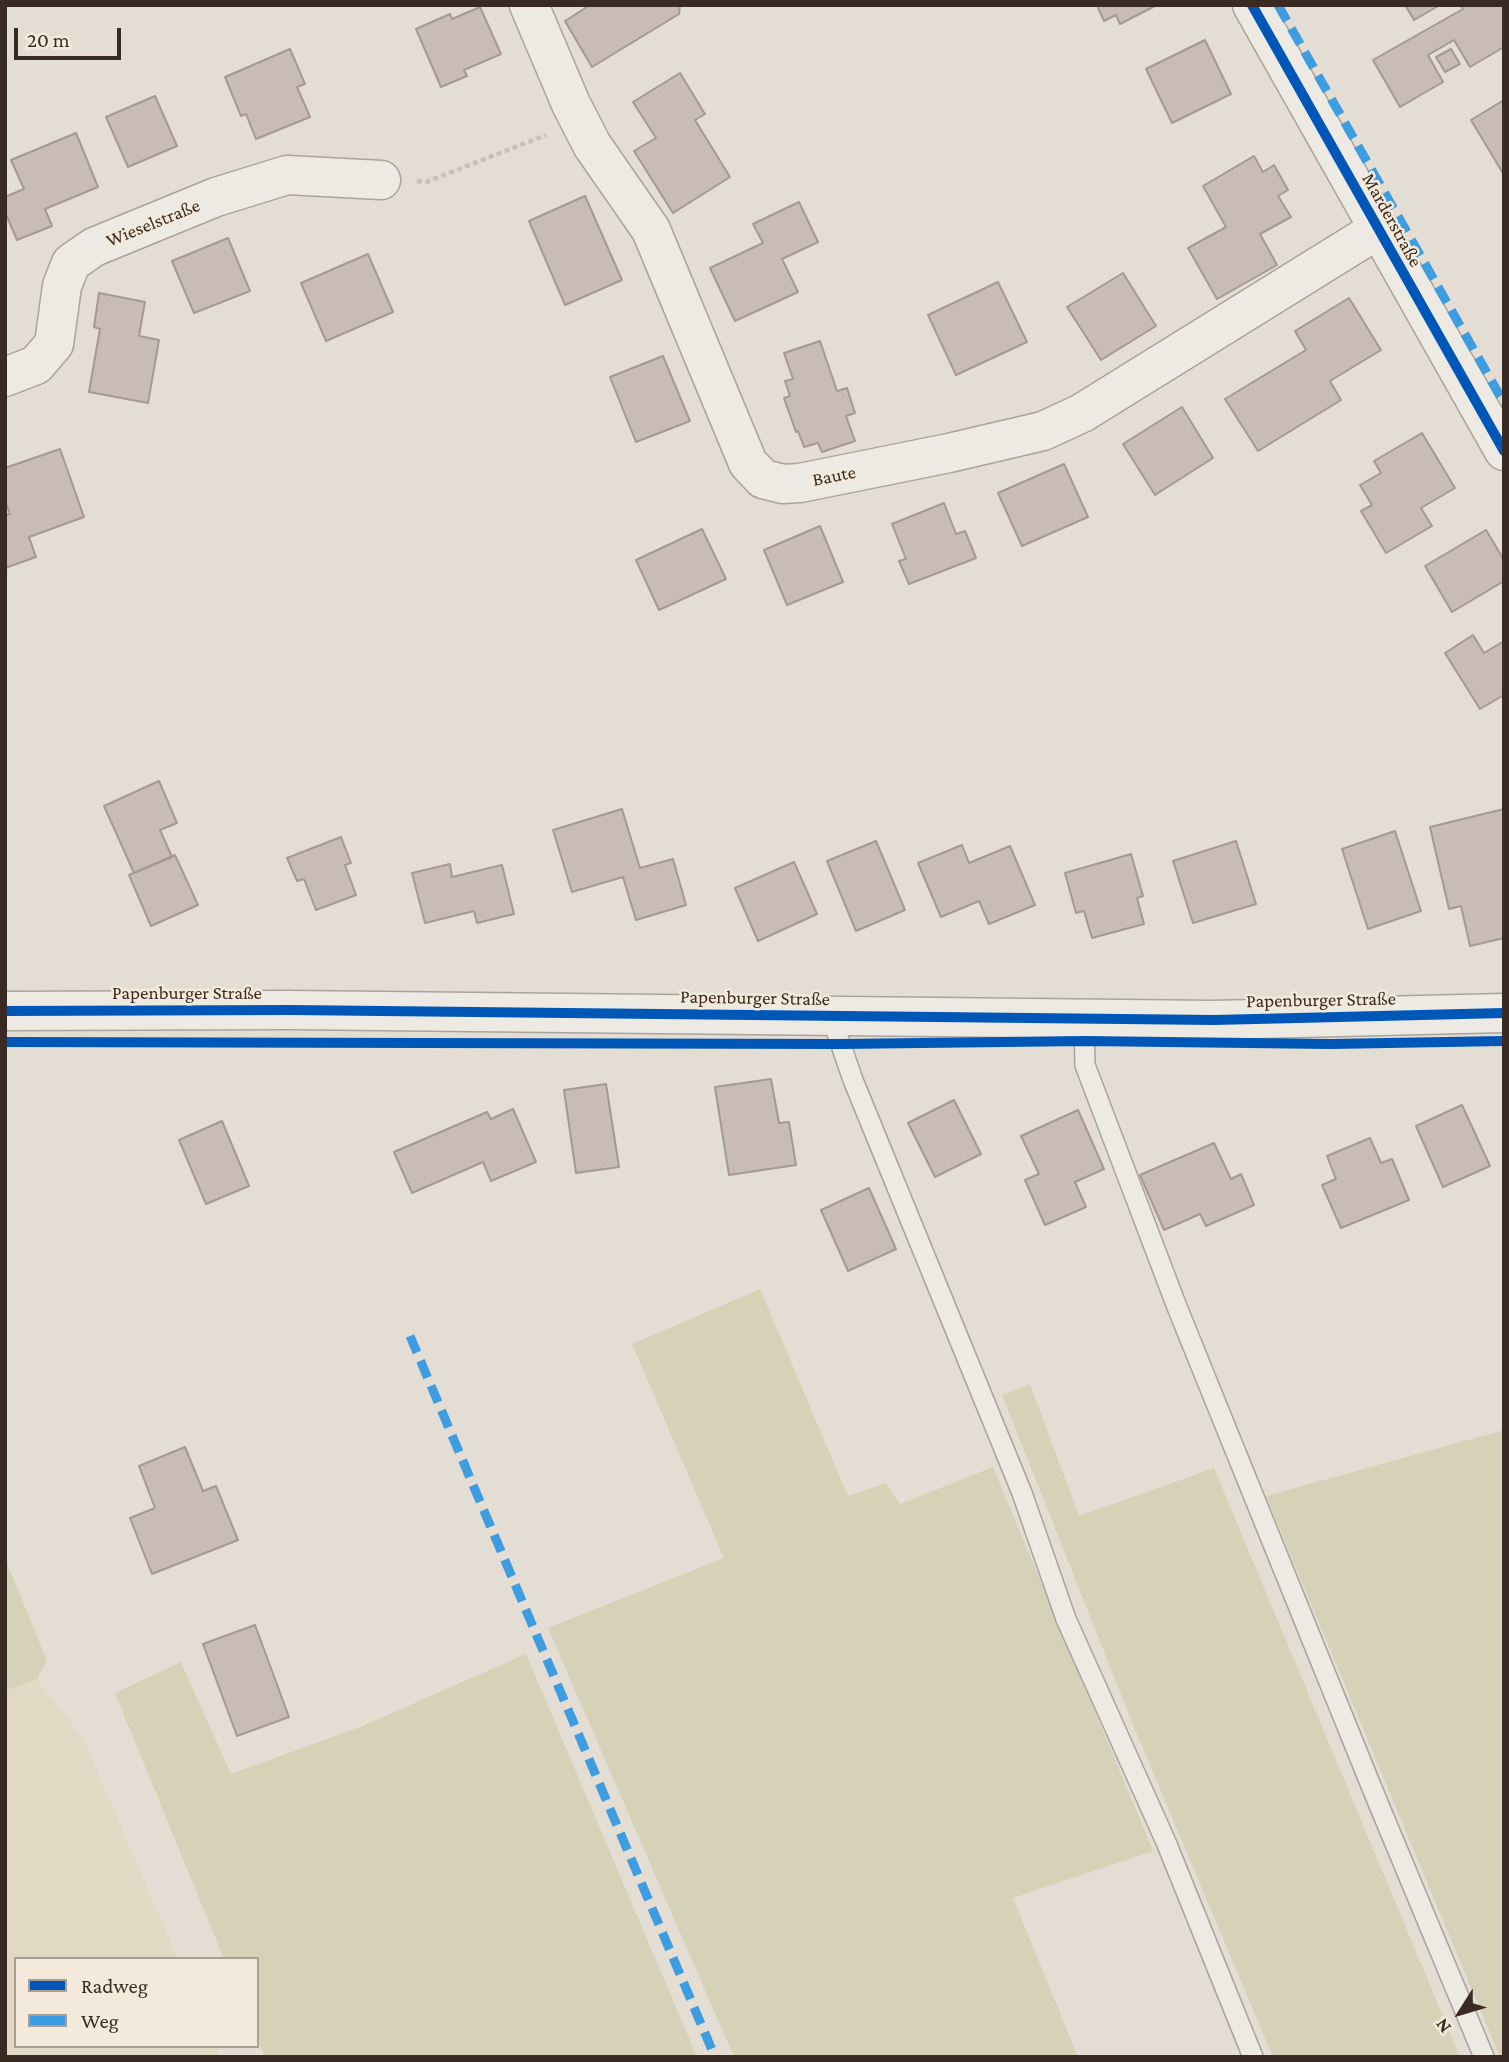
<!DOCTYPE html>
<meta charset="utf-8">
<style>
body{margin:0}
#map{position:relative;width:1509px;height:2062px;overflow:hidden;background:#e4ddd3;font-family:"Crimson Pro",serif}
canvas{display:block}
.frame{position:absolute;inset:0;border:7px solid #392b23;pointer-events:none}
.legend{position:absolute;left:14px;top:1957px;width:245px;height:91px;box-sizing:border-box;background:#f3eadb;border:2px solid #a99e91;margin:0;padding:9px 12px;list-style:none;font-size:21px;color:#392b23}
.legend li{display:flex;align-items:center;gap:14px;height:35px}
.legend b{width:35px;border:2px solid #a99e91}
.north{position:absolute;left:1425px;top:1978px;width:70px;height:70px;-webkit-text-stroke:5px #f3eadb;paint-order:stroke;rotate:233deg;font-size:19px;font-weight:700;line-height:28px;text-align:center;color:#392b23}
.north::after{content:'';display:block;margin:auto;width:24px;height:32px;background:#392b23;clip-path:polygon(50% 0,100% 100%,50% 72%,0 100%)}
.scale{position:absolute;left:14px;top:28px;width:107px;height:32px;box-sizing:border-box;border:4px solid #392b23;border-top:0;padding-left:9px;font-size:21px;line-height:24px;white-space:nowrap;color:#392b23;-webkit-text-stroke:5px #f3eadb;paint-order:stroke}
</style>
<div id="map">
<canvas width="1509" height="2062"></canvas>
<div class="frame"></div>
<ul class="legend">
<li><b style="height:9px;background:#0057b8"></b>Radweg</li>
<li><b style="height:9px;background:#3e9ce0"></b>Weg</li>
</ul>
<div class="north">N</div>
<div class="scale">20 m</div>
</div>
<script>
const context = document.querySelector('canvas').getContext('2d');
context.lineJoin = 'round';
function paint(path, color) { context.fillStyle = color; context.fill(path, 'evenodd'); }
function stroke(path, color, width, dash) { context.strokeStyle = color; context.lineWidth = width; context.lineCap = dash ? 'butt' : 'round'; context.setLineDash(dash || []); context.stroke(path); }
function drawText(font, color, halo, rows, align = 'center') {
  context.font = font + ' "Crimson Pro",serif'; context.lineWidth = 5; context.setLineDash([]); context.textBaseline = 'middle'; context.strokeStyle = halo; context.fillStyle = color; for (const [text, x, y, turn = 0] of rows) {
    context.save(); context.translate(x, y); context.rotate((+turn || 0) * Math.PI / 180); context.textAlign = isNaN(turn) ? turn : align; if (halo) context.strokeText(text, 0, 0); context.fillText(text, 0, 0); context.restore();
  }
}
paint(new Path2D(`
 M37 1679 84 1740 178 1959H16V2046H216L220 2057H5V1691Z`), '#e2d9c5');
paint(new Path2D(`
 M760 1289 848 1496 886 1483 900 1504 993 1467 1153 1851 1013 1898 1078 2057H734L548 1628 724 1558 632 1344Z
 M1030 1384 1079 1516 1214 1468 1460 2057H1273L1134 1727 1002 1395Z
 M1504 1430V2057H1500L1266 1496Z
 M5 1558 47 1661 37 1679 5 1691Z
 M526 1654 697 2057H265L257 2038V1959H224L115 1693 181 1662 231 1774 360 1727Z`), '#d5d2b7');
const building = new Path2D(`
 M590 5H680L679 14 592 67 565 21Z
 M1097 5H1157L1120 24 1116 15 1104 21Z
 M1405 5H1440L1414 20Z
 M1460 5H1504V47L1470 67 1454 40 1428 55 1443 82 1400 107 1373 60 1463 9Z
 M480 7 501 54 464 70 467 76 441 87 416 29 450 14 452 19Z
 M1205 40 1231 94 1172 123 1146 69Z
 M290 49 305 84 297 87 310 117 256 139 246 114 241 116 225 77Z
 M1451 49 1460 64 1445 72 1436 57Z
 M680 73 705 114 695 120 730 177 673 213 634 151 656 138 633 102Z
 M155 96 177 146 128 167 106 117Z
 M1504 100V175L1471 120Z
 M76 133 98 187 45 209 52 226 17 240 5 212V197L24 189 11 160Z
 M1254 156 1263 172 1274 165 1288 190 1278 196 1291 217 1260 234 1277 265 1217 299 1188 248 1226 227 1203 186Z
 M585 196 622 280 565 305 529 221Z
 M799 202 818 242 782 259 798 292 735 321 710 268 763 243 753 224Z
 M228 238 250 291 194 313 172 261Z
 M368 254 393 312 326 341 301 283Z
 M1123 273 1156 326 1101 360 1067 307Z
 M998 282 1027 342 956 375 928 315Z
 M99 293 145 302 139 336 159 340 148 403 89 392 100 329 94 327Z
 M1349 298 1381 350 1330 381 1341 400 1258 451 1225 399 1306 350 1295 331Z
 M820 341 837 391 847 388 855 413 846 416 855 441 822 452 818 443 804 447 798 431 796 432 784 398 790 396 785 381 793 379 784 353Z
 M663 356 690 421 636 442 610 377Z
 M1182 407 1213 458 1155 495 1123 444Z
 M1422 433 1455 488 1421 508 1432 526 1386 553 1361 511 1372 505 1360 485 1381 473 1374 461Z
 M60 449 84 517 29 537 36 557 5 568V515L10 514 5 501V468Z
 M1064 464 1088 517 1022 546 998 493Z
 M944 503 956 534 965 531 976 558 909 584 899 561 906 559 892 524Z
 M820 526 843 582 787 605 764 550Z
 M702 529 726 579 659 610 636 560Z
 M1486 530 1504 560V581L1452 612 1425 566Z
 M1473 635 1484 653 1504 641V695L1480 709 1445 653Z
 M159 781 177 823 160 830 172 857 134 873 104 806Z
 M622 809 640 868 673 859 686 905 636 920 623 877 572 892 553 830Z
 M1504 809V938L1470 946 1461 906 1449 909 1430 827Z
 M1395 831 1421 911 1368 929 1342 849Z
 M341 837 351 863 345 865 356 895 316 910 304 879 297 881 287 858Z
 M876 841 905 910 856 931 827 861Z
 M1236 841 1256 904 1193 923 1173 861Z
 M962 845 969 863 1010 846 1035 905 989 924 979 901 941 917 918 863Z
 M1131 854 1143 896 1137 898 1144 924 1092 938 1084 911 1076 913 1065 873Z
 M175 855 198 905 151 926 129 875Z
 M794 862 817 914 758 941 735 888Z
 M450 864 452 877 502 865 514 914 477 923 474 911 425 923 412 873Z
 M771 1079 779 1123 789 1122 796 1165 729 1175 715 1087Z
 M606 1084 619 1167 576 1173 564 1090Z
 M954 1100 981 1154 935 1177 908 1123Z
 M1462 1105 1490 1166 1443 1187 1416 1126Z
 M513 1109 536 1162 491 1181 483 1162 412 1193 394 1152 487 1112 491 1119Z
 M1078 1110 1104 1169 1075 1182 1086 1207 1045 1225 1025 1180 1039 1174 1021 1136Z
 M222 1121 249 1186 206 1204 179 1140Z
 M1370 1138 1381 1163 1392 1159 1409 1200 1341 1228 1322 1185 1336 1179 1327 1156Z
 M1214 1143 1231 1179 1241 1174 1254 1205 1206 1226 1200 1214 1164 1230 1140 1175Z
 M869 1188 896 1249 848 1271 821 1210Z
 M185 1447 203 1491 216 1486 238 1540 152 1574 130 1518 155 1508 139 1466Z
 M255 1625 289 1717 237 1736 203 1644Z`);
paint(building, '#c8bcb4');
stroke(building, '#a59992', 2);
const service = new Path2D(`
 M831 1016 853 1080 1022 1493 1066 1619 1166 1842 1253 2057
 M1084 1017 1085 1065 1177 1307 1376 1798 1484 2057`);
const minor = new Path2D(`
 M529 5 571 104 592 145 651 230 748 463 763 479 783 484 800 483 949 453 1043 431 1082 413 1377 230
 M1252 5 1504 451
 M5 377 36 365 54 344 62 286 71 263 94 247 216 197 287 175 381 180`);
const tertiary = new Path2D(`
 M5 1011 289 1010 1214 1020 1504 1013`);
stroke(service, '#aaa39b', 22);
stroke(minor, '#aaa39b', 41);
stroke(tertiary, '#aaa39b', 41);
stroke(new Path2D(`
 M417 181 426 182 546 135`), '#c6c0ba', 4.5, [5, 3.5]);
stroke(service, '#ede9e3', 19);
stroke(minor, '#ede9e3', 38);
stroke(tertiary, '#ede9e3', 38);
stroke(new Path2D(`
 M1278 5 1504 403
 M410 1336 715 2057`), '#3e9ce0', 9, [18, 9]);
stroke(new Path2D(`
 M1252 5 1504 451
 M5 1011 289 1010 1214 1020 1504 1013
 M5 1042 840 1044 1085 1041 1330 1044 1504 1041`), '#0057b8', 10);
drawText('19px', '#392b23', '#f3eadb', [
 ["Marderstraße",1392,220,61],
 ["Wieselstraße",153,223,-22],
 ["Baute",834,476,-11],
 ["Papenburger Straße",187,993],
 ["Papenburger Straße",755,998,1],
 ["Papenburger Straße",1321,1000,-1]
]);
</script>
